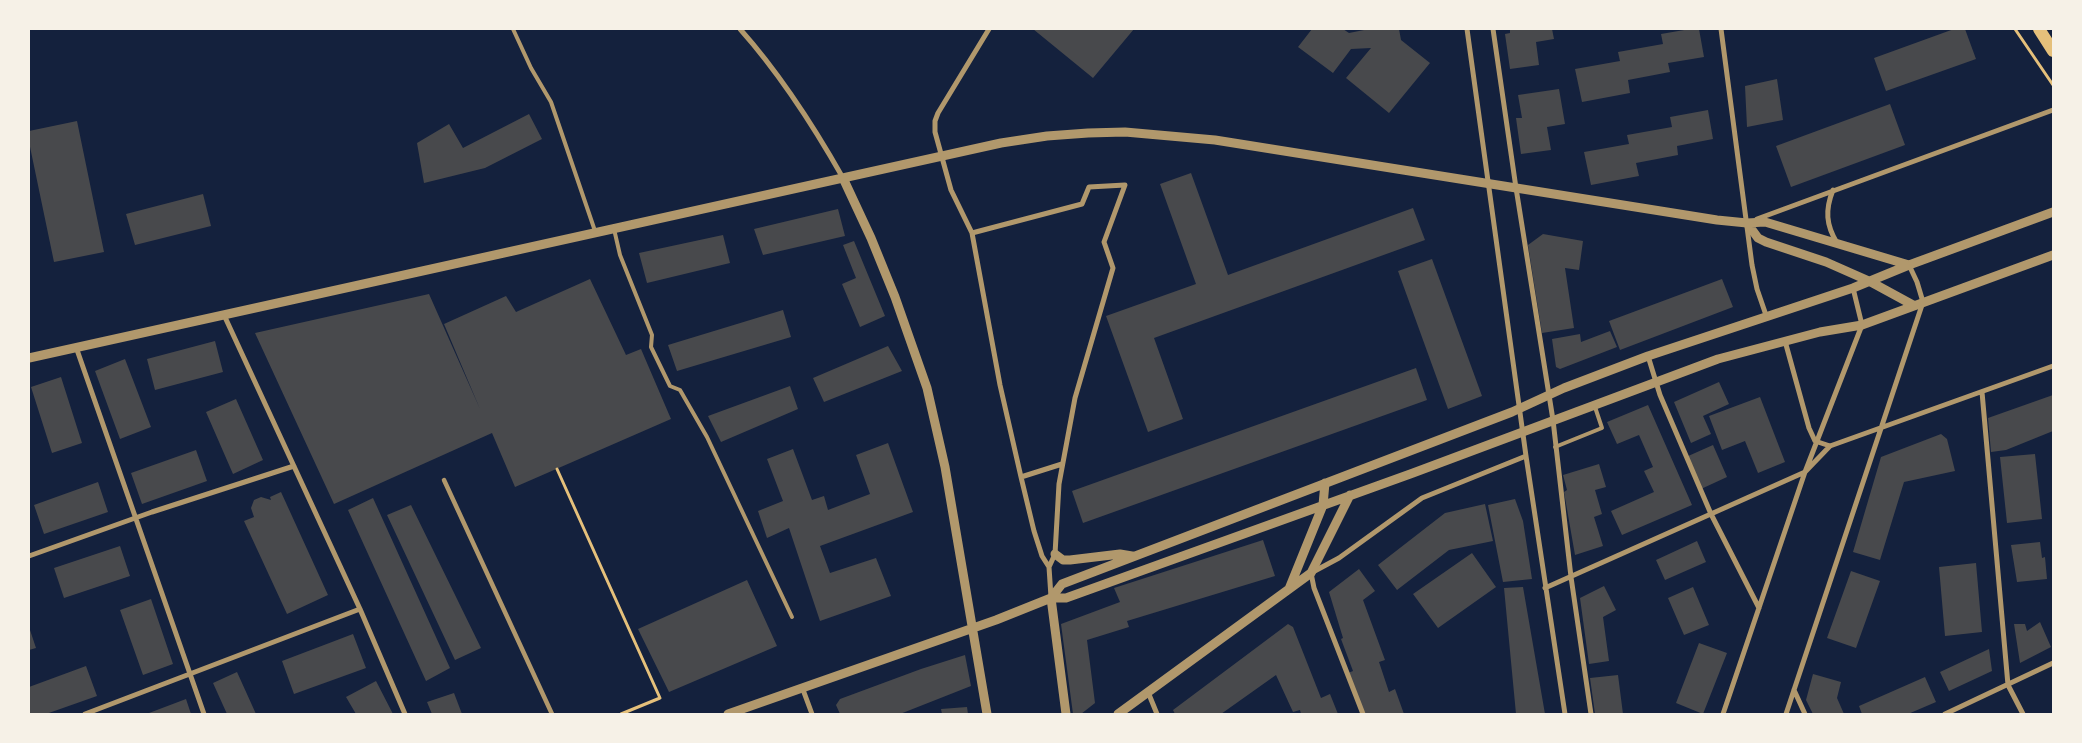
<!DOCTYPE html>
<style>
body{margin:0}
#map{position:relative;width:2082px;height:743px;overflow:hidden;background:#14213d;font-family:"Archivo Narrow",sans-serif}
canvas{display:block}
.frame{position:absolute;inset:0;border:30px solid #f6f1e7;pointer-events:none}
</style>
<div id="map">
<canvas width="2082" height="743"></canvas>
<div class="frame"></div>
</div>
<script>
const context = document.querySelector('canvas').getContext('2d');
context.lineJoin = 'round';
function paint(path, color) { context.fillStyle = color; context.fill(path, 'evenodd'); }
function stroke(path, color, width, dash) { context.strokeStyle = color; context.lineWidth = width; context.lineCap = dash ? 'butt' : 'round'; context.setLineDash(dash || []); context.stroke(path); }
paint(new Path2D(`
 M1033 29H1134L1093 78Z
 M1312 29H1343L1349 33 1369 29H1399L1401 40 1430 63 1389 113 1346 78 1371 48 1351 49 1333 73 1298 47Z
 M1510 29H1552L1554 39 1536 42 1539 65 1510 69 1505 34 1510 33Z
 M1690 29H1699L1704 57 1668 63 1670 72 1628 80 1630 93 1582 102 1575 69 1620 61 1618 52 1663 44 1661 34Z
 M1954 29H1965L1976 59 1886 91 1874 58Z
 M1777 79 1783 120 1747 127 1745 86Z
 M1559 89 1565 124 1547 127 1551 150 1521 154 1516 118H1522L1518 95Z
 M1890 104 1905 145 1791 187 1776 146Z
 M1708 110 1713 139 1677 146 1678 155 1636 163 1639 176 1591 185 1584 152 1629 144 1627 135 1672 127 1670 117Z
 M529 114 542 139 485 168 424 183 417 143 449 124 463 148Z
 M77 121 104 252 54 262 29 142V131Z
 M1191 173 1228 275 1413 208 1425 240 1154 338 1183 419 1148 432 1106 316 1196 284 1160 184Z
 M203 194 211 226 135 245 126 214Z
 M838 209 845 236 763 255 754 229Z
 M1543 234 1583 241 1579 270 1565 268 1574 328 1542 333 1528 245Z
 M723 235 730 263 647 283 639 253Z
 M854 241 885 316 860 327 842 284 856 278 843 245Z
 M1432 259 1482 396 1448 409 1398 271Z
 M590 279 626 355 641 349 671 419 515 487 492 433 334 504 255 333 429 294 480 409 444 324 506 296 516 312Z
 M1722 279 1733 307 1620 350 1609 321Z
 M783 310 791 337 677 371 668 345Z
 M1610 331 1617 347 1560 369 1556 367 1552 339 1580 334 1581 342Z
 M215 341 223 372 155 390 147 359Z
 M888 346 902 371 824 402 813 378Z
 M125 359 151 427 120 439 95 371Z
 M1416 368 1427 400 1083 523 1072 491Z
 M61 377 82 443 52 453 31 387Z
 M1719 382 1729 404 1703 416 1711 434 1691 443 1674 402Z
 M790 386 798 409 721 442 708 416Z
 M2053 395V431L2006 450 1991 452 1988 418Z
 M1760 397 1785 462 1758 473 1745 441 1722 450 1709 416Z
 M236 399 263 460 233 474 206 412Z
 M1648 405 1692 505 1622 535 1611 511 1654 492 1644 471 1653 467 1639 435 1617 444 1607 422Z
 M1941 434 1947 439 1955 471 1904 482 1880 560 1853 552 1881 457Z
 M888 443 913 512 820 546 830 573 876 558 891 596 820 621 789 528 767 538 758 511 783 501 767 459 793 449 812 500 824 496 828 510 870 494 856 455Z
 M1713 445 1727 477 1701 489 1686 457Z
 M196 450 207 481 142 504 131 473Z
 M2035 454 2042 519 2007 523 2000 457Z
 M1599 464 1606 487 1595 490 1602 514 1594 517 1603 546 1575 555 1564 492 1567 490 1563 475Z
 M98 482 108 512 44 534 34 505Z
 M281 492 328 595 287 614 244 521 254 517 251 508 254 500 261 497 271 500 270 497Z
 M373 498 450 668 426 681 348 510Z
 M1515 499 1523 521 1532 579 1503 582 1488 505Z
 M1485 504 1493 541 1449 550 1397 590 1378 565 1445 513Z
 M411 505 481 648 455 660 387 515Z
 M1263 540 1275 576 1127 621 1129 627 1087 640 1095 703 1081 714H1073L1061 624 1120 602 1114 588Z
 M1697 541 1706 562 1665 580 1656 560Z
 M2040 542 2042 558 2045 557 2047 579 2017 582 2011 545Z
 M120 546 130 576 64 598 54 568Z
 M1472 553 1496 587 1438 628 1413 594Z
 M1976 563 1982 632 1945 636 1939 567Z
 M1359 569 1375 591 1363 600 1385 660 1379 662 1389 692 1395 689 1404 714H1364L1348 673 1353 671 1341 639 1343 638 1329 592Z
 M1851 571 1880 581 1856 648 1827 638Z
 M747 580 777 646 669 692 638 629Z
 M1604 586 1616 610 1603 617 1609 661 1589 664 1580 598Z
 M1523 587 1545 714H1516L1504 588Z
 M1693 587 1709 625 1684 635 1668 598Z
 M151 599 173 664 143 675 120 610Z
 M2040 622 2051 647 2020 663 2014 624H2025L2027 631Z
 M1288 624 1293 627 1321 698 1330 694 1338 714H1301L1300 710 1293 712 1276 675 1221 714H1175L1173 710Z
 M29 627 36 648 29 650Z
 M353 634 366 668 294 694 282 661Z
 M1699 643 1727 653 1703 714 1676 703Z
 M1989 649 1992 671 1949 691 1940 672Z
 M965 655 971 686 900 714H840L836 705 840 699 921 669Z
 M86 666 97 696 46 714H30L29 687Z
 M237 672 256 714H227L213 683Z
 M1813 674 1841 682 1837 698 1844 714H1813L1806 700Z
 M1618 675 1623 714H1595L1590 678Z
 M1925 677 1936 702 1908 714H1862L1859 706Z
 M376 681 393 714H356L346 697Z
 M454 693 462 714H432L427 702Z
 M186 699 191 714H150L149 713Z
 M967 707 968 714H942L941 709Z`), '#48494c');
stroke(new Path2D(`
 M2015 29 2053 85
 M557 469 660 698 621 714`), '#e5c07b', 3);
stroke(new Path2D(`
 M513 29 531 68 551 102 595 231
 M614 229 620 255 652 335 651 347 670 386 680 390 707 437 792 617
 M1555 447 1602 428 1594 404`), '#b1986c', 4);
stroke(new Path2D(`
 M444 480 552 714`), '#b1986c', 4.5);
stroke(new Path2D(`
 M740 29C781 75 813 125 843 178
 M989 29 938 113 935 121V132L951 190 972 233 1000 385 1021 477 1034 531 1042 556 1049 567
 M1467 29 1526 456 1565 714
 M1493 29 1516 188 1553 420 1571 577 1591 714
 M1721 29 1752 265 1757 289 1767 318
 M1833 190C1825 210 1826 225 1837 243
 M1757 219 2053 110
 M972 233 1082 204 1089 187 1125 185 1104 242 1113 268 1075 398 1059 484 1055 554 1049 567 1051 597
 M224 315 360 609 405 714
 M1785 341 1809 428 1815 441 1830 446 2053 366
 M76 347 204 714
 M1648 356 1660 395 1711 514 1759 608
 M1982 392 2008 685 2023 714
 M1021 477 1062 464
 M29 556 152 512 294 466
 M1545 588 1805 472 1830 446
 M802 687 812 714
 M1794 690 1805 714
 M1148 692 1157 714
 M85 714 360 609
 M1363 714 1314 588 1311 573 1339 558 1422 498 1526 456
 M1723 714 1805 472 1862 325 1853 288
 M1786 714 1923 302 1917 282 1909 265
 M1945 714 2053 663`), '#b1986c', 5);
stroke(new Path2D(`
 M843 178 871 238 895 297 927 388 945 467 987 714
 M1747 223 1758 238 1766 242 1826 262 1869 281 1913 305
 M29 358 1001 143 1047 136 1088 133 1125 132 1215 140 1717 220 1747 223 1765 222 1909 265
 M1055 554 1063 560H1070L1120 554 1132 556
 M1289 589 1323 505 1325 483
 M1051 598 1062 584 1512 412 1564 388 1648 356 1853 288 1909 265 2053 212
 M1051 598 1066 714
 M728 714 996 620 1051 598H1066L1413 473 1718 359 1820 332 1862 325 2053 255
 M1118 714 1311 573 1350 495`), '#b1986c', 9);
stroke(new Path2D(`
 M2039 29 2053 51`), '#e5c07b', 12);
</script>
